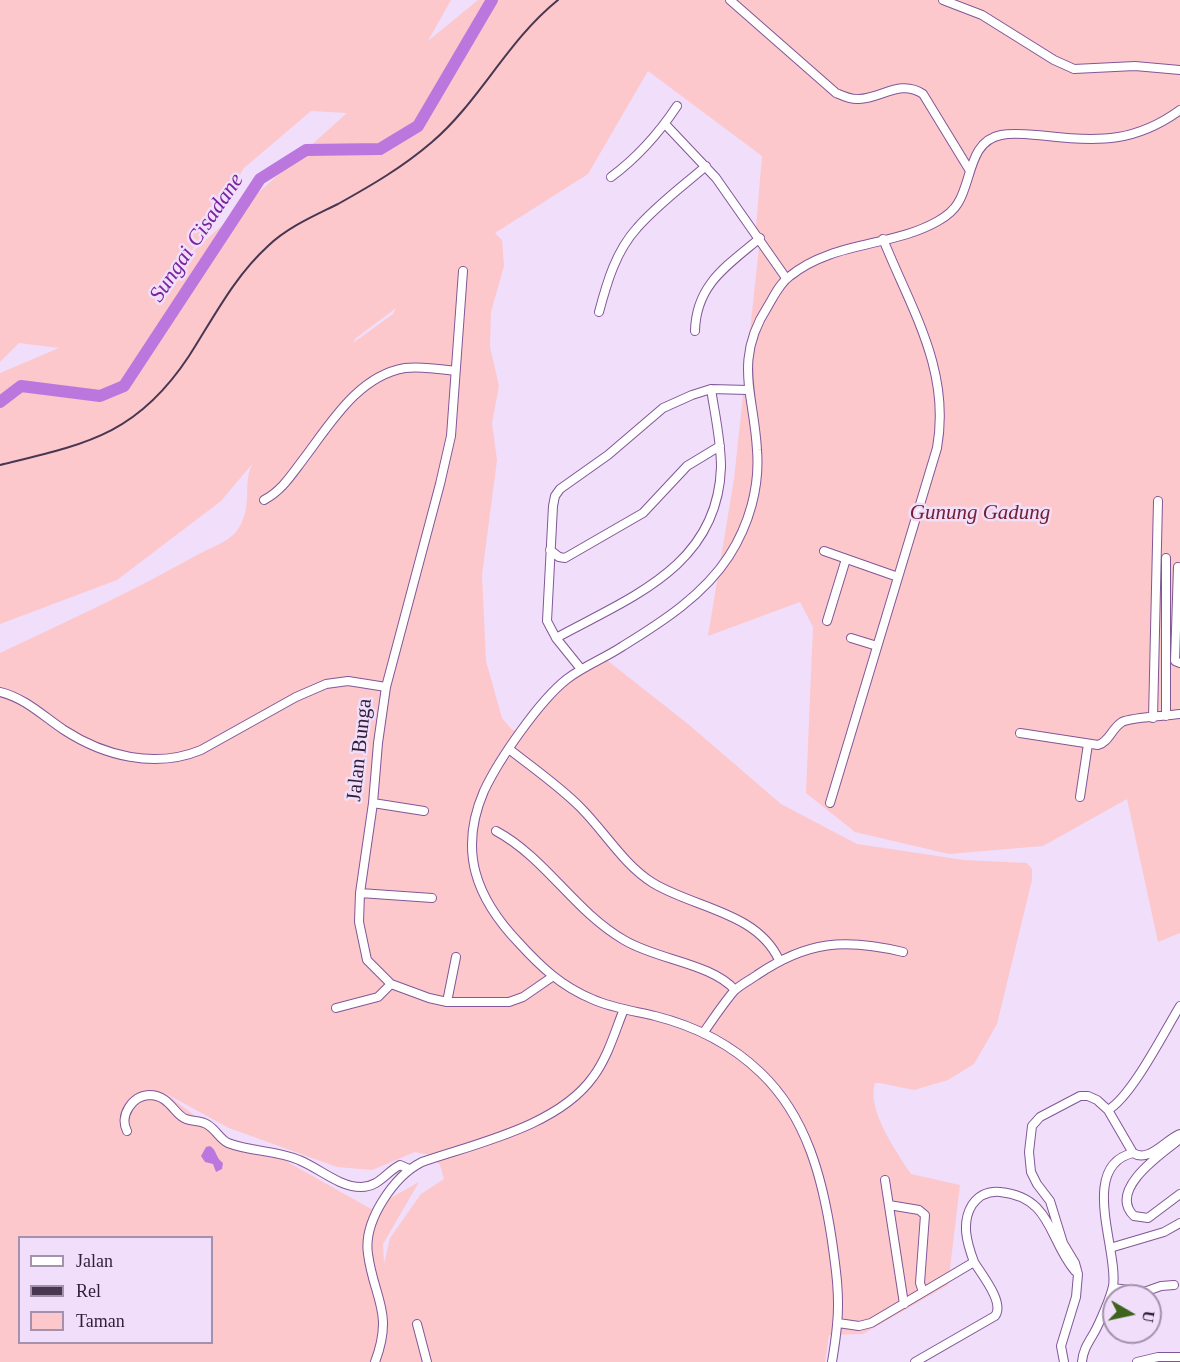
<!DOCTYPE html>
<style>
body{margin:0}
#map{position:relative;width:1180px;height:1362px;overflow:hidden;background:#f0defa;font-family:Georgia,serif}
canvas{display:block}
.legend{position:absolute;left:18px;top:1236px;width:195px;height:108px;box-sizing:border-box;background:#f0defa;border:2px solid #a391ad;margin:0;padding:8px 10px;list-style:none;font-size:18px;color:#301e39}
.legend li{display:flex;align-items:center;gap:12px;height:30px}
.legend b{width:30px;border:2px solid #a391ad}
.north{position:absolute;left:1102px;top:1284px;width:60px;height:60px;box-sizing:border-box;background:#f0defa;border:2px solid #a391ad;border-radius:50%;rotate:99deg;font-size:16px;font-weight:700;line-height:24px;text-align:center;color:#301e39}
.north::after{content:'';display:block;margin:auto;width:21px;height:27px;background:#3d631d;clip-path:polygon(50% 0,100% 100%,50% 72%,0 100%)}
</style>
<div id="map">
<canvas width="1180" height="1362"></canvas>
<ul class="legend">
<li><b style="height:8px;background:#fff"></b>Jalan</li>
<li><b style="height:8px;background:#493752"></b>Rel</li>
<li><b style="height:16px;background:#fcc8cc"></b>Taman</li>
</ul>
<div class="north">U</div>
</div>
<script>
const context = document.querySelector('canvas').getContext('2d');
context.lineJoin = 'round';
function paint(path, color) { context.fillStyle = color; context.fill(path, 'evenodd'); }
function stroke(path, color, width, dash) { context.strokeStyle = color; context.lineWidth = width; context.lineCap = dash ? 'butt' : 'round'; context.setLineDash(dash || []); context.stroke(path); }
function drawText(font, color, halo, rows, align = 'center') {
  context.font = font + ' Georgia,serif'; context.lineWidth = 5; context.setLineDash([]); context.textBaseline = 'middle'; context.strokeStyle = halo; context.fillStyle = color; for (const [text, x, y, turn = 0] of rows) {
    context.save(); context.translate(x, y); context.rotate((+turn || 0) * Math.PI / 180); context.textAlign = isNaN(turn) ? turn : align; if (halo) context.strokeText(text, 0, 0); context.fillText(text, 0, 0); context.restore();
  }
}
paint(new Path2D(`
 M0 0H451L428 41 478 0H1180V933L1158 942 1127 799 1043 846 949 854 855 832 806 793 813 627 800 602 708 636 734 479 760 238 756 227 762 156 648 71 588 174 495 233 502 240 504 266 491 312 490 347 499 386 492 423 497 460 482 575 486 661 502 718 512 730H519C531 713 576 655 599 658 602 658 605 660 608 661L688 724 781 804 857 844 964 860 1027 863 1032 869V880L997 1024 974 1064 948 1080 914 1090 880 1083H875C866 1109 897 1153 911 1174L960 1185 948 1285 863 1334 829 1335 825 1362H0V653C66 622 133 591 197 555 208 549 228 542 236 532 255 507 241 483 253 463L221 501 117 580 0 624V373L59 348 19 343 0 362ZM311 111 347 113 189 255 244 168ZM396 308 393 314 353 343 356 338ZM165 1093 229 1128 337 1167 372 1170 415 1152 430 1155 440 1165 444 1179 421 1194 390 1238 384 1264 383 1244 419 1182 371 1209 284 1160 237 1148ZM20 1238H212V1342H20Z`), '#fcc8cc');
paint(new Path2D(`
 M210 1146C217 1150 215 1157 223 1163L222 1169 216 1172 213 1164 205 1162 201 1156 206 1147Z`), '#bc77df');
stroke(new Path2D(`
 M0 402 21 386 100 396 124 386 260 179 306 150 380 149 418 126 492 0`), '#bc77df', 12);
const minor = new Path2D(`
 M730 0 836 93C843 96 851 100 859 99 882 98 900 79 923 94L970 171
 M943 0 982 15 1054 60 1074 69 1135 66 1180 70
 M665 124 716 178 786 278
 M611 177C638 157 659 133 677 106
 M599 312C607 282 616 251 637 228 657 205 683 186 706 166
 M695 331C696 284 728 265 760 238
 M264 500C281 491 290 477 302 461 329 426 357 376 405 368 422 366 439 369 455 371
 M550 550 559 557 565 558 643 513 687 466 720 446
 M824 551 898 577
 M1178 567 1175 661 1180 663
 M827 621 846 559
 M556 638C631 597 718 566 721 467 721 441 715 415 711 389
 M851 638 877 646
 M581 669 556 638 547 621 553 506 555 496 560 489 608 455 663 408 692 395 711 389 748 390
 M386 687 440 484 451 436 463 271
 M0 692C25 698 43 716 64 730 104 756 155 769 201 750L296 697 326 684 348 681 386 687 378 743 373 803 360 893 359 922 367 960 391 984 429 998 447 1002H509L523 997 552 977
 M1166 716V558
 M1153 718 1158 501
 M1020 733 1098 745C1109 742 1112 728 1122 722 1132 717 1167 716 1180 714
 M509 749C533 768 559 786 580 807 605 832 623 864 653 883 694 908 757 912 779 960
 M1080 797 1088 744
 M373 803 424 811
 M830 803 937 448C951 370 911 309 883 239
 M496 831C546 858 574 911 624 940 657 960 711 963 735 990
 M360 893 432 898
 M447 1002 456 957
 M336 1008 378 997 391 984
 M704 1032C713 1019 723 1004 734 991 740 985 750 980 757 975 807 941 845 938 903 952
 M1108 1110C1132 1096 1164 1032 1180 1006
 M127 1131C119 1116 132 1096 149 1095 170 1095 174 1115 186 1119 194 1122 201 1120 208 1125 216 1130 220 1139 228 1143 251 1152 276 1150 299 1160 319 1168 339 1187 361 1187 379 1187 386 1172 400 1165L409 1169
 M1180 1139C1162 1153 1107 1190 1134 1216L1148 1218 1180 1194
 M885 1180 904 1304
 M889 1205 919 1210 925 1215 920 1283 923 1292
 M1110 1248 1164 1232 1180 1223
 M974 1262C967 1243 961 1223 972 1205 979 1195 989 1191 1000 1192 1052 1197 1048 1239 1075 1271
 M1113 1288 1144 1292 1161 1286 1174 1285
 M838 1323 859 1326 871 1323 974 1262C982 1275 1005 1303 995 1316L915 1362
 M417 1324 427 1362
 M375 1362C394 1312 374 1299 368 1254 363 1221 394 1176 422 1162 477 1143 558 1126 593 1077 608 1057 615 1031 624 1009
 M832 1362C834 1350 836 1337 837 1325 840 1297 836 1269 832 1241 823 1180 807 1117 761 1073 731 1044 695 1026 655 1016 634 1011 612 1008 592 999 561 986 541 967 519 943 476 898 458 851 484 791 499 759 540 700 567 679 584 666 605 658 623 646 662 622 704 595 729 556 749 525 760 487 757 450 754 394 733 360 768 306 774 296 780 283 790 276 833 241 893 247 938 221 945 217 954 210 958 203 972 181 969 141 1001 135 1016 132 1032 135 1047 136 1099 142 1136 142 1180 110
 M1064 1362 1061 1346 1076 1297 1078 1274 1075 1263 1063 1243 1050 1201 1037 1184 1031 1172 1029 1152 1032 1126 1040 1117 1080 1096H1088L1097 1100 1108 1110 1133 1153C1149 1163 1165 1140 1180 1134
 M1082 1362C1083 1350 1088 1343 1094 1333 1099 1324 1111 1297 1113 1286 1119 1252 1078 1166 1133 1153
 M1137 1362 1158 1357H1180`);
stroke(minor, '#815796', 10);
stroke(minor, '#fff', 8);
stroke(new Path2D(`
 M0 465C86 444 137 435 189 356 214 317 234 277 268 246 288 227 314 216 338 204 372 185 403 167 432 142 480 101 507 41 558 0`), '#493752', 2);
drawText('italic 21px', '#732030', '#f0defa', [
 ["Gunung Gadung",980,513]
]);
drawText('21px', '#301e39', '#f0defa', [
 ["Jalan Bunga",360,750,-84]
]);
drawText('italic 22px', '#7a219e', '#f0defa', [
 ["Sungai Cisadane",197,238,-56]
]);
</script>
